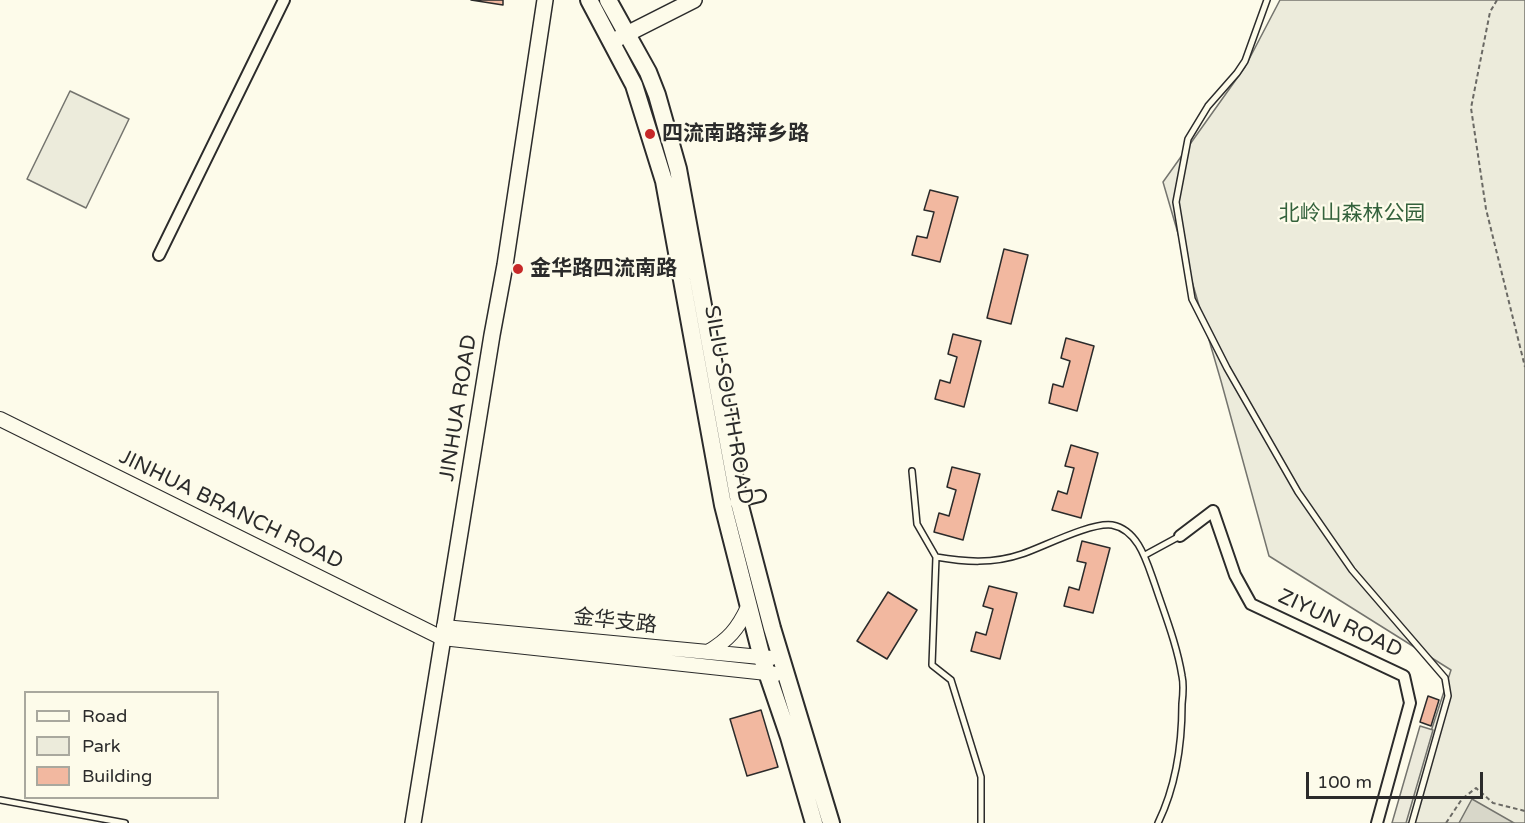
<!DOCTYPE html>
<meta charset="utf-8">
<style>
body{margin:0}
#map{position:relative;width:1525px;height:823px;overflow:hidden;background:#fdfbea;font-family:"Varela Round",sans-serif}
canvas{display:block}
.legend{position:absolute;left:24px;top:691px;width:195px;height:108px;box-sizing:border-box;background:#fdfbea;border:2px solid #a9a89e;margin:0;padding:8px 10px;list-style:none;font-size:18px;color:#2b2b2b}
.legend li{display:flex;align-items:center;gap:12px;height:30px}
.legend b{width:30px;border:2px solid #a9a89e}
.scale{position:absolute;left:1306px;top:772px;width:177px;height:27px;box-sizing:border-box;border:3px solid #2b2b2b;border-top:0;padding-left:8px;font-size:18px;line-height:21px;white-space:nowrap;color:#2b2b2b;-webkit-text-stroke:4px #fdfbea;paint-order:stroke}
</style>
<div id="map">
<canvas width="1525" height="823"></canvas>
<ul class="legend">
<li><b style="height:8px;background:#fdfbea"></b>Road</li>
<li><b style="height:16px;background:#ecebdb"></b>Park</li>
<li><b style="height:16px;background:#f2b8a0"></b>Building</li>
</ul>
<div class="scale">100 m</div>
</div>
<script>
const context = document.querySelector('canvas').getContext('2d');
context.lineJoin = 'round';
function paint(path, color) { context.fillStyle = color; context.fill(path, 'evenodd'); }
function stroke(path, color, width, dash) { context.strokeStyle = color; context.lineWidth = width; context.lineCap = dash ? 'butt' : 'round'; context.setLineDash(dash || []); context.stroke(path); }
function drawText(font, color, halo, rows, align = 'center') {
  context.font = font + ' "Varela Round","Noto Sans SC",sans-serif'; context.lineWidth = 4.5; context.setLineDash([]); context.textBaseline = 'middle'; context.strokeStyle = halo; context.fillStyle = color; for (const [text, x, y, turn = 0] of rows) {
    context.save(); context.translate(x, y); context.rotate((+turn || 0) * Math.PI / 180); context.textAlign = isNaN(turn) ? turn : align; if (halo) context.strokeText(text, 0, 0); context.fillText(text, 0, 0); context.restore();
  }
}
const green = new Path2D(`
 M1280 0H1525V823H1401L1451 670 1269 556 1221 381 1163 182 1245 67Z
 M70 91 129 119 86 208 27 179Z`);
paint(green, '#ecebdb');
stroke(green, '#74746e', 1.5);
const parking = new Path2D(`
 M1420 726 1433 730 1406 823H1392Z`);
paint(parking, '#eceadb');
stroke(parking, '#74746e', 1.5);
const water = new Path2D(`
 M1472 799 1514 823H1459Z`);
paint(water, '#d8d7c9');
stroke(water, '#74746e', 1.5);
const building = new Path2D(`
 M471 0H503V5Z
 M930 190 958 197 940 262 912 255 917 236 927 238 934 212 924 210Z
 M1004 249 1028 255 1011 324 987 318Z
 M953 334 981 341 964 407 935 399 940 380 950 383 957 357 948 354Z
 M1066 338 1094 346 1077 411 1049 403 1053 384 1063 387 1070 361 1061 358Z
 M1071 445 1098 453 1081 518 1052 510 1058 491 1067 494 1074 468 1065 466Z
 M952 467 980 474 963 540 934 532 939 513 949 516 956 490 947 487Z
 M1082 541 1110 548 1093 613 1064 606 1069 587 1079 590 1086 563 1077 561Z
 M989 586 1017 593 1000 659 971 651 976 632 986 635 993 609 983 606Z
 M888 592 917 610 887 659 857 641Z
 M1428 696 1439 700 1431 726 1420 722Z
 M761 710 778 767 747 776 730 719Z`);
paint(building, '#f2b8a0');
stroke(building, '#2b2b2b', 1.5);
const service = new Path2D(`
 M1267 0 1245 61 1237 73 1208 106 1188 139 1176 202 1192 299 1227 368 1298 492 1352 570 1445 678 1448 696 1412 823
 M912 471 917 524 936 557 932 665 951 680 981 777V823
 M1145 555 1180 536
 M936 557C965 562 993 564 1022 554 1043 547 1091 522 1112 525 1139 530 1147 563 1155 585 1165 615 1177 645 1182 676 1184 685 1183 695 1182 704 1182 744 1176 786 1158 823
 M0 800 125 823`);
const minor = new Path2D(`
 M159 255 284 0
 M735 502 760 496
 M1180 536 1213 511 1235 575 1251 604 1404 676 1410 703 1377 823`);
const tertiary = new Path2D(`
 M0 419 442 638 776 674
 M444 627 771 658
 M708 652C728 640 738 629 748 607`);
const secondary = new Path2D(`
 M617 39 694 0
 M413 823 492 335 505 265 545 0`);
const primary = new Path2D(`
 M589 0 634 85 664 181 723 505 762 658 789 737 814 823
 M608 0 648 72 657 95 678 169 739 502 772 628 831 823`);
stroke(service, '#2b2b2b', 8);
stroke(minor, '#2b2b2b', 14);
stroke(tertiary, '#2b2b2b', 16);
stroke(secondary, '#2b2b2b', 18);
stroke(primary, '#2b2b2b', 20);
stroke(new Path2D(`
 M1497 0 1490 12 1471 108 1486 209 1525 367
 M1446 823 1462 799 1476 788 1493 803 1525 811`), '#6a6964', 2, [4.5, 3]);
stroke(service, '#fdfbea', 5);
stroke(minor, '#fdfbea', 10);
stroke(tertiary, '#fdfbea', 14);
stroke(secondary, '#fdfbea', 15);
stroke(primary, '#fdfbea', 16);
for (const [x, y, r, color] of [
 [650,134,6,"#c62828"],
 [518,269,6,"#c62828"]
]) { const dot = new Path2D(); dot.arc(x, y, r, 0, 2 * Math.PI); context.fillStyle = color; context.fill(dot); stroke(dot, '#fdfbea', 2); }
drawText('bold 21px', '#2b2b2b', '#fdfbea', [
 ["四流南路萍乡路",662,134],
 ["金华路四流南路",530,269]
], 'left');
drawText('21px', '#34623c', '#fdfbea', [
 ["北岭山森林公园",1352,214]
]);
drawText('21px', '#2b2b2b', '#fdfbea', [
 ["SILIU SOUTH ROAD",728,405,80],
 ["JINHUA ROAD",459,408,-81],
 ["JINHUA BRANCH ROAD",231,510,26],
 ["金华支路",615,622,6],
 ["ZIYUN ROAD",1340,624,25]
]);
</script>
